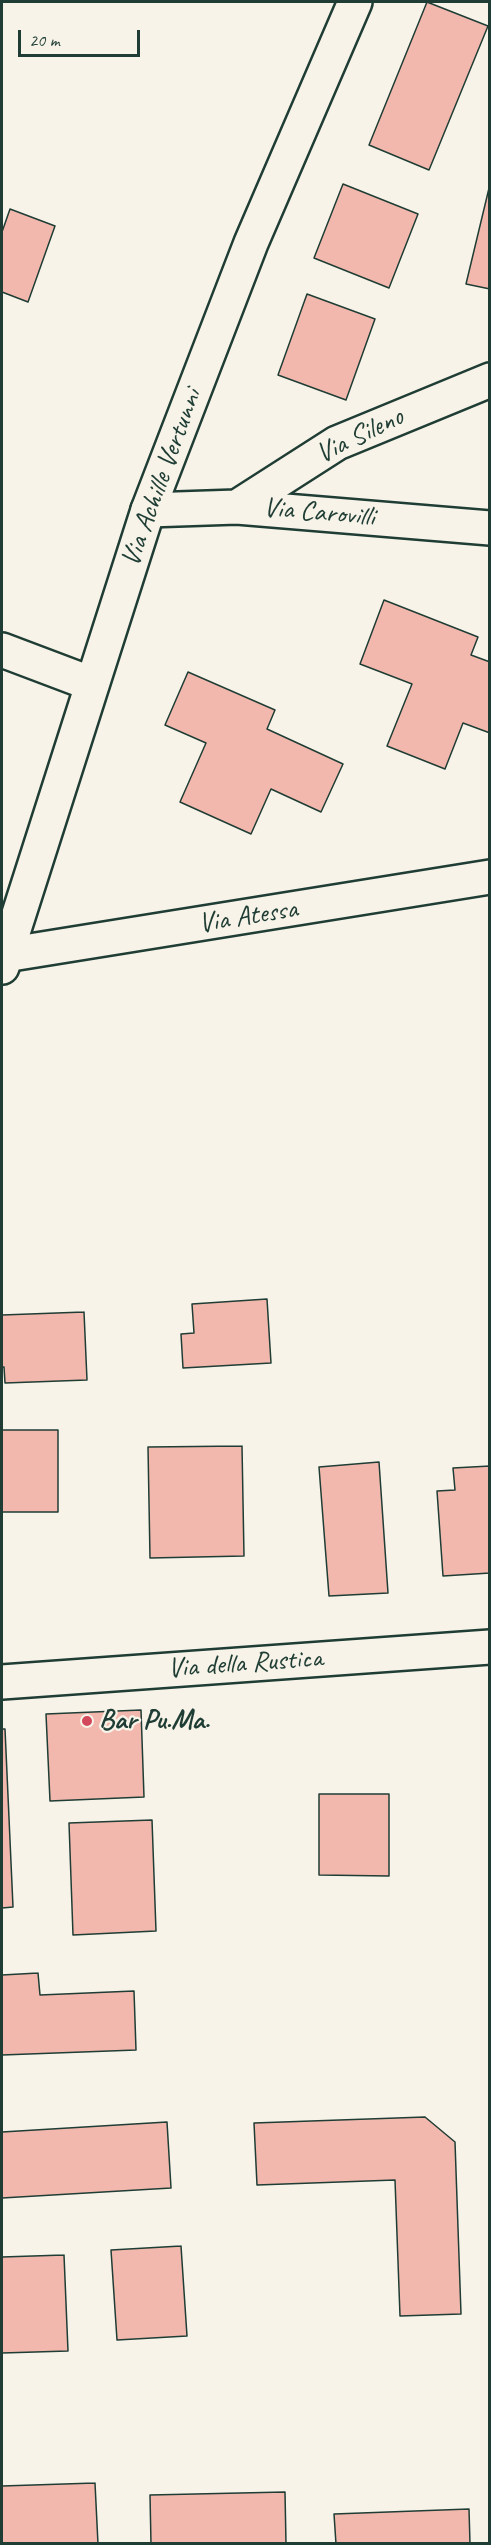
<!DOCTYPE html>
<html>
<head>
<meta charset="utf-8">
<style>
	body { margin:0 }
	#map { position:relative; width:491px; height:2545px; overflow:hidden; background:#f7f3e8; font-family:Caveat,sans-serif }
	canvas { display:block }
	.frame { position:absolute; inset:0; border:3px solid #1f3d34; pointer-events:none }
	.scale { position:absolute; left:18px; top:30px; width:122px; height:27px; box-sizing:border-box; border:3px solid #1f3d34; border-top:0; padding-left:8px; font-size:18px; line-height:21px; white-space:nowrap; color:#1f3d34; -webkit-text-stroke:4px #f7f3e8; paint-order:stroke }
</style>
</head>
<body>
<div id="map">
<canvas width="491" height="2545"></canvas>
<div class="frame"></div>
<div class="scale">20 m</div>
</div>
<script>
const ctx = document.querySelector('canvas').getContext('2d');
ctx.lineJoin = 'round';
function fillPath(path, color) { ctx.fillStyle = color; ctx.fill(path, 'evenodd'); }
const shape = rows => new Path2D(rows.map(r => 'M' + r).join(''));
function stroke(path, color, width, dash) { ctx.strokeStyle = color; ctx.lineWidth = width; ctx.lineCap = dash ? 'butt' : 'round'; ctx.setLineDash(dash || []); ctx.stroke(path); }
function label(font, color, halo, rows, align = 'center') {
  ctx.font = font + ' Caveat,sans-serif'; ctx.lineWidth = 4.5; ctx.setLineDash([]); ctx.textBaseline = 'middle'; ctx.strokeStyle = halo; ctx.fillStyle = color; for (const [text, x, y, turn = 0] of rows) {
    ctx.save(); ctx.translate(x, y); ctx.rotate((+turn || 0) * Math.PI / 180); ctx.textAlign = isNaN(turn) ? turn : align; if (halo) ctx.strokeText(text, 0, 0); ctx.fillText(text, 0, 0); ctx.restore();
  }
}
const building = shape([
	[427,2,488,26,429,170,369,145,427,2],
	[343,184,418,214,389,288,314,258,343,184],
	[490,184,490,289,466,284,490,184],
	[10,209,55,226,28,302,2,292,2,232,10,209],
	[307,294,375,319,346,400,278,375,307,294],
	[384,600,478,637,471,655,490,662,490,733,463,723,445,769,387,746,412,684,360,664,384,600],
	[188,672,275,710,267,729,343,764,321,812,271,789,251,834,180,802,206,743,165,725,188,672],
	[267,1299,271,1363,183,1368,181,1334,194,1333,192,1304,267,1299],
	[84,1312,87,1380,5,1383,4,1367,2,1367,2,1315,84,1312],
	[2,1430,58,1430,58,1512,2,1512,2,1430],
	[242,1446,244,1556,150,1558,148,1447,242,1446],
	[379,1462,388,1593,329,1596,319,1467,379,1462],
	[490,1466,490,1573,443,1576,437,1491,455,1490,453,1468,490,1466],
	[141,1710,144,1797,50,1801,46,1714,141,1710],
	[2,1729,5,1729,13,1907,2,1908,2,1729],
	[319,1794,389,1794,389,1876,319,1875,319,1794],
	[152,1820,156,1931,73,1935,69,1823,152,1820],
	[38,1973,40,1995,134,1991,136,2050,2,2055,2,1975,38,1973],
	[425,2117,455,2142,461,2314,400,2316,395,2180,257,2185,254,2123,425,2117],
	[167,2122,171,2188,2,2198,2,2132,167,2122],
	[181,2246,187,2336,117,2340,111,2250,181,2246],
	[64,2255,68,2351,2,2353,2,2257,64,2255],
	[95,2483,98,2544,2,2544,2,2486,95,2483],
	[285,2492,286,2544,151,2544,150,2495,285,2492],
	[469,2509,470,2544,336,2544,334,2514,469,2509]
]);
const minor = shape([
	[237,507,337,443,490,380],
	[148,510,237,507,490,528],
	[2,650,92,684],
	[5,955,490,877]
]);
const tertiary = shape([
	[2,967,148,510,251,243,355,2],
	[2,1682,490,1647]
]);
const markers = [
	[87,1721,6,"#d1495b"]
];
const streetNames = [
	["Via Sileno",360,436,-26],
	["Via Achille Vertunni",162,478,-70],
	["Via Carovilli",319,513,5],
	["Via Atessa",248,917,-9],
	["Via della Rustica",245,1664,-4]
];
const poiNames = [
	["Bar Pu.Ma.",99,1721]
];
fillPath(building, '#f2b8ae');
stroke(building, '#1f3d34', 1.5);
stroke(minor, '#1f3d34', 38);
stroke(tertiary, '#1f3d34', 38);
stroke(minor, '#f7f3e8', 33);
stroke(tertiary, '#f7f3e8', 33);
for (const [x, y, r, color] of markers) { const dot = new Path2D(); dot.arc(x, y, r, 0, 2 * Math.PI); ctx.fillStyle = color; ctx.fill(dot); stroke(dot, '#f7f3e8', 2); }
label('28px', '#1f3d34', '#f7f3e8', streetNames);
label('bold 28px', '#1f3d34', '#f7f3e8', poiNames, 'left');
</script>
</body>
</html>
